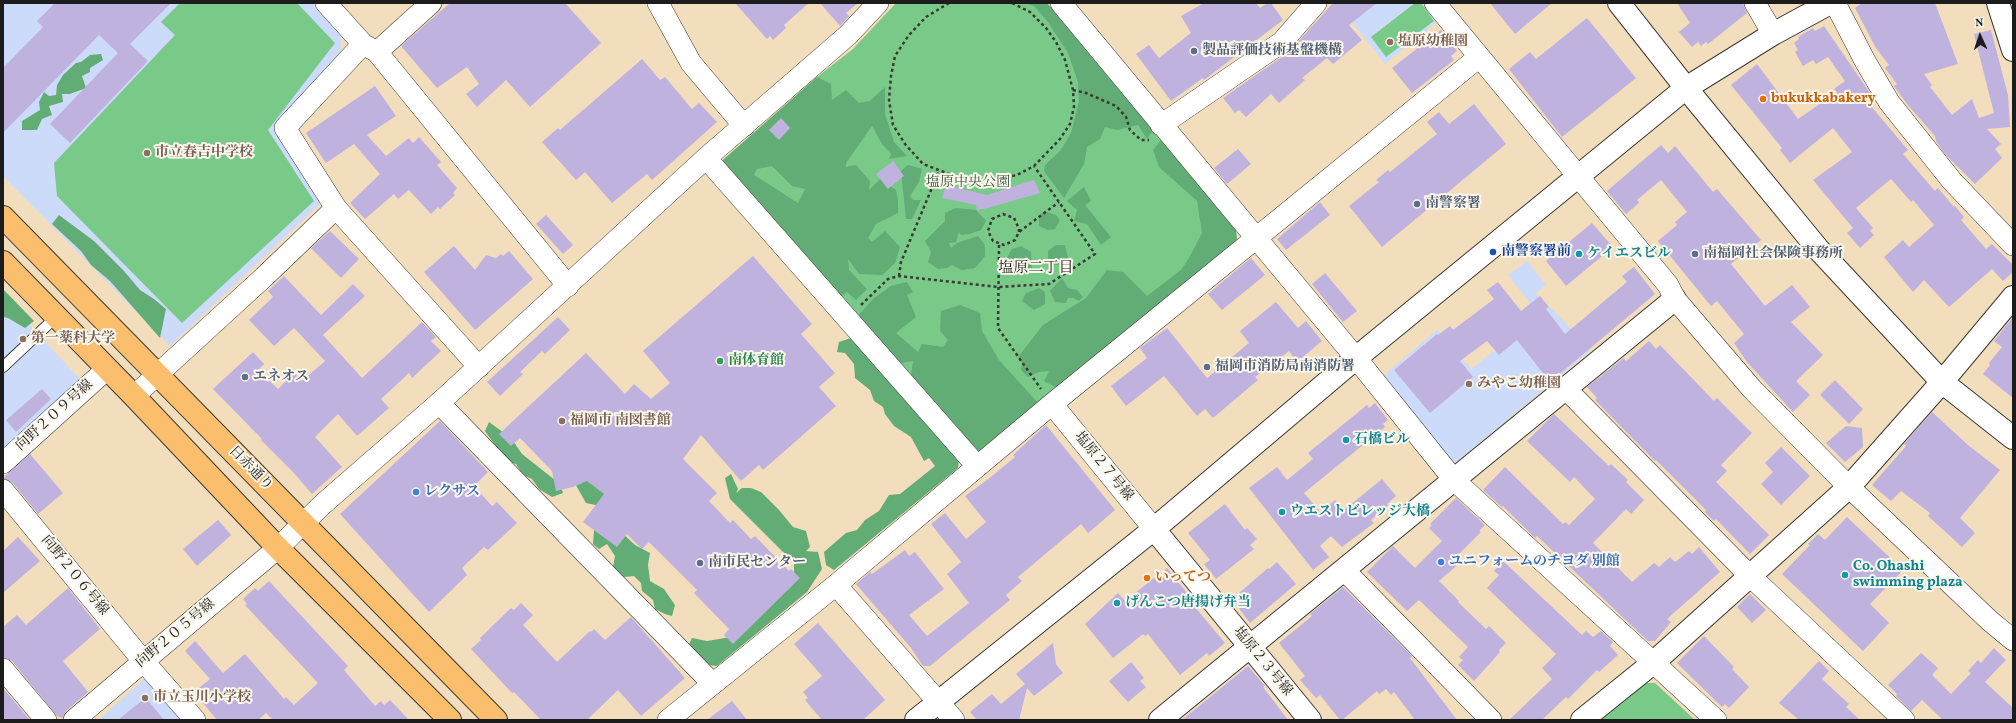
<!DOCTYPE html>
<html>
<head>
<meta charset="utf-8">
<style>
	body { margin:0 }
	#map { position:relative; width:2016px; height:723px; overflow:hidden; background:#f2ddbd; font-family:Vollkorn,serif }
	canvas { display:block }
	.frame { position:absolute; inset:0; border:4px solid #1c1c1c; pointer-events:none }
	.north { position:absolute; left:1960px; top:16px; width:40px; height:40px; -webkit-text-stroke:3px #fbf7ec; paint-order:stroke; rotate:357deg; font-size:11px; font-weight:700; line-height:16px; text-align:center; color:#1c1c1c }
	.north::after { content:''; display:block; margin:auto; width:14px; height:18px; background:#1c1c1c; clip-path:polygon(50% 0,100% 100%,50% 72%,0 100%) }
</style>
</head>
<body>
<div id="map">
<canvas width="2016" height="723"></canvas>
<div class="frame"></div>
<div class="north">N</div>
</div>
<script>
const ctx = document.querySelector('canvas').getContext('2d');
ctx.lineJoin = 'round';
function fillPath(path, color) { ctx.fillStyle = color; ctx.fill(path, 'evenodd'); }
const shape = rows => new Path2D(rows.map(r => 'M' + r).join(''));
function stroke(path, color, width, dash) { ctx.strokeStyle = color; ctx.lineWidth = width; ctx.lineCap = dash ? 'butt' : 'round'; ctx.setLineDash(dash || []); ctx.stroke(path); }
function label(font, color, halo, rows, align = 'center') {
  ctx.font = font + ' Vollkorn,"Noto Serif JP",serif'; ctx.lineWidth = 4; ctx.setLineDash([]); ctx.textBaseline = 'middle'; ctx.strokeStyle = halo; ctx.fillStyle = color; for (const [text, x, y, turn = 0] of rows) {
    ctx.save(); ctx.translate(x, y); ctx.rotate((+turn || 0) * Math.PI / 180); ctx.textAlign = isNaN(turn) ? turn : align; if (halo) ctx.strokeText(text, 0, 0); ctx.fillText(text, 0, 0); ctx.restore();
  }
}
const built = shape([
	[3,3,312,3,341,34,341,50,274,129,324,200,170,346,3,176],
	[1337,3,1424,3,1438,21,1385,64],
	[1527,261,1546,285,1536,293,1539,298,1531,304,1508,275],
	[3,297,82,381,3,452],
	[1550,307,1591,350,1457,462,1451,460,1382,377,1437,330,1471,369],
	[148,676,186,720,98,720]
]);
const green = shape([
	[180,3,297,3,335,43,268,130,314,201,182,323,57,196,54,163,175,35,161,22],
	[896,3,1047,3,1236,230,1237,241,980,451,971,451,723,160,817,77,853,49],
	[1415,3,1421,3,1434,21,1386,57,1371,37],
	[1646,683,1655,683,1695,720,1601,720]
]);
const forest = shape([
	[1025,3,1047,3,1153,130,1147,139,1138,125,1117,130,1105,127,1100,139,1087,147,1084,164,1064,198,1044,171,1045,165,1061,150,1071,133,1079,101,1078,82,1068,53,1048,22,1034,6],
	[101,54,103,60,90,68,90,72,82,76,86,88,70,94,62,94,63,102,49,106,52,115,42,119,37,130,22,130,22,121,40,110,39,102,44,92,49,96,56,95,57,85,63,75,76,63,81,62,90,55],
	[817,77,831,84,832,100,846,90,859,103,870,101,885,87,885,114,894,142,907,156,889,159,891,154,882,144,872,126,846,163,846,167,856,165,870,181,869,190,880,179,896,190,898,201,898,213,876,224,868,238,872,242,885,231,900,247,895,263,882,275,859,274,848,259,849,270,867,289,856,300,847,292,836,301,723,171,723,160],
	[772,166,792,186,805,189,798,203,754,175,757,169],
	[1161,140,1236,230,1237,241,1057,388,1044,381,1049,371,1039,372,1028,377,1021,370,1022,363,1018,357,1043,325,1086,298,1107,270,1123,272,1147,296,1181,270,1189,258,1202,233,1197,201,1159,167,1153,150],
	[908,165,922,169,919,182,910,196,913,200,921,200,912,219,906,219,901,171],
	[1084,187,1091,201,1085,205,1111,237,1101,245,1087,224,1074,221,1077,210,1067,201],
	[956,208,976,210,986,221,981,230,970,234,961,235,959,232,956,242,949,243,951,248,957,243,978,236,985,245,985,256,975,268,962,270,952,265,947,268,938,269,928,262,931,252,925,241,945,221,945,213],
	[1044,211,1056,215,1060,220,1055,229,1048,230,1039,226,1039,216],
	[59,215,94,241,124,271,140,290,154,299,166,309,160,338,110,281,91,265,81,251,52,224],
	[1056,245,1065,245,1068,257,1065,264,1054,265,1048,258,1048,251],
	[1021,246,1031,252,1032,267,1016,273,1007,269,1005,261,1012,249],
	[1062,278,1068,288,1077,290,1083,297,1079,301,1073,298,1068,298,1066,303,1055,302,1050,291],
	[907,282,913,292,907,295,916,317,896,333,918,352,922,344,943,347,948,340,940,331,941,311,960,305,980,313,982,331,999,360,1038,403,980,451,971,451,910,382,913,361,895,364,854,320,874,298,891,286],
	[1039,288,1045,292,1045,304,1034,310,1022,301,1026,293],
	[3,289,34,321,25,328,8,318,3,317],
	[851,338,959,460,958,468,834,570,826,565,824,552,846,533,857,530,865,520,879,511,889,495,900,494,935,466,929,458,924,461,911,437,894,426,885,414,883,407,874,401,870,390,855,378,854,364,845,353,837,352,839,342],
	[489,422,511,438,522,454,560,484,563,493,552,497,539,489,532,479,523,475,516,464,510,463,497,448,485,431],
	[583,471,619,489,600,506,586,503,573,480],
	[731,474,738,489,736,493,742,488,751,488,761,492,779,510,793,527,806,531,810,547,806,551,818,552,822,569,807,592,717,666,708,665,689,644,692,638,707,641,731,637,794,573,794,563,730,499,725,478],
	[594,530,605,536,622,533,635,545,650,553,648,565,650,581,664,589,675,605,672,616,665,614,655,609,653,600,642,591,641,583,634,576,624,577,613,567,615,556,607,544,599,549,593,544]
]);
const building = shape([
	[55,3,171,3,130,44,148,61,70,143,50,124,118,53,99,35,3,133,3,68,43,27,37,21],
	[450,3,565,3,601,43,530,107,506,80,477,107,466,94,479,84,467,67,437,88,401,46],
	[735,3,809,3,784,25,786,28,773,40,770,36,767,39],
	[820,3,858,3,846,13,849,16,840,26],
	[1204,3,1256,3,1260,8,1267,3,1271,3,1283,20,1204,80,1203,78,1171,101,1136,54,1149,45,1159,58,1191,33,1181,16],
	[1333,3,1377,3,1349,25,1362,40,1333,64,1327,58,1302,78,1305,80,1279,103,1271,94,1246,117,1239,110,1235,113,1223,98,1289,52],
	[1490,3,1552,3,1515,34],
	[1677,3,1743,3,1747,13,1708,44,1706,42,1701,46,1698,42,1692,47,1679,32,1690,23],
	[1862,3,1935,3,1958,64,1924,74,1932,85,1930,87,1952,115,1972,99,1979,118,1994,113,1974,34,1991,30,2008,95,2010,127,1987,129,2001,144,1995,149,2002,158,1975,184,1945,154,1936,141,1935,136,1907,104,1894,86,1897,84,1885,68,1889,65,1876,48,1855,8],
	[1587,18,1636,78,1562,137,1509,69,1530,52,1536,59],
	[1824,26,1870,93,1865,99,1908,150,1903,154,1935,191,1938,188,1954,207,1955,206,1964,217,1961,220,1986,249,1992,244,2013,265,2013,272,2003,281,1992,269,1949,307,1924,280,1913,292,1884,257,1903,240,1909,247,1934,225,1913,200,1911,202,1891,179,1856,208,1873,228,1870,231,1874,235,1860,248,1847,233,1853,228,1813,180,1852,152,1833,128,1790,163,1780,150,1782,148,1731,85,1757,64,1798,119,1837,92,1834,89,1845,81,1828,57,1816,64,1813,60,1803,66,1795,52,1798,50,1794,43,1799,39,1798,37,1813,28,1815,31],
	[1441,30,1457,51,1451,56,1454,60,1412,93,1392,68],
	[642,59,660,80,665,77,692,109,699,103,717,122,652,180,647,174,612,203,585,172,576,180,542,142,558,128,560,130],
	[375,86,396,116,367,135,386,156,409,138,413,143,419,137,441,162,437,165,457,188,453,193,455,195,440,209,438,207,431,214,409,190,398,199,394,194,365,219,350,203,380,174,354,144,326,163,306,133],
	[1474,104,1506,144,1382,247,1349,206,1379,182,1376,180,1388,170,1390,172,1437,134,1427,122,1439,112,1449,124],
	[781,118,790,128,779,140,769,130],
	[1661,145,1668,153,1675,146,1713,192,1717,189,1761,240,1731,264,1765,306,1792,285,1810,307,1791,322,1823,355,1796,381,1810,395,1793,412,1747,362,1734,343,1744,334,1717,301,1711,306,1658,241,1677,225,1675,222,1687,212,1661,180,1637,200,1639,203,1626,214,1607,191],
	[1238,149,1251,164,1227,184,1214,168],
	[893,161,904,176,888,189,876,174],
	[1034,180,1040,193,988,208,977,210,976,205,942,198,946,185,987,195],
	[1320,202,1330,215,1286,250,1277,239],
	[546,215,573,245,563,254,536,224],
	[1592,223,1613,247,1566,286,1546,261],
	[330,231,359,259,341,278,311,248],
	[454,246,475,270,486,255,496,258,501,254,503,256,509,251,533,279,475,330,424,272],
	[753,256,812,324,801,334,835,373,819,387,836,406,763,470,759,465,741,481,701,435,683,459,717,493,709,501,730,523,733,520,751,539,755,536,789,571,791,569,800,578,733,644,724,635,729,629,694,593,697,590,649,542,642,549,627,534,617,547,583,522,604,494,587,481,573,487,556,491,552,471,520,438,511,446,499,434,586,353,625,394,634,384,651,399,670,383,643,351],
	[1251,258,1265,275,1222,310,1208,294],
	[1634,267,1655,294,1550,382,1517,340,1499,355,1487,341,1460,361,1473,377,1430,413,1394,370,1437,334,1438,335,1450,326,1453,330,1494,299,1487,290,1498,282,1521,311,1540,296,1549,307,1546,309,1565,334,1627,282,1622,276],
	[1325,273,1357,311,1343,322,1312,284],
	[284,276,321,315,353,284,365,296,323,335,362,378,422,322,436,337,431,341,441,351,412,378,409,373,381,399,389,408,357,436,338,414,315,437,342,467,312,494,293,472,261,440,262,439,213,389,253,352,264,364,258,370,278,389,294,373,302,381,325,361,294,328,274,346,249,320,273,297,268,291],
	[1276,302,1298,328,1306,321,1322,341,1297,362,1289,351,1255,377,1258,380,1213,418,1205,409,1197,416,1164,376,1126,406,1111,386,1147,358,1140,348,1167,328,1207,378,1249,343,1240,331],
	[558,317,570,330,545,354,542,351,520,372,523,374,500,396,487,382],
	[2013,317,2013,398,1983,374,1990,365,1989,363,2002,347,1994,341],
	[1649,341,1656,349,1660,345,1714,401,1717,398,1752,433,1721,465,1727,471,1716,482,1769,535,1750,554,1716,519,1714,521,1705,512,1706,510,1656,460,1655,461,1595,400,1597,398,1587,387,1624,358,1626,361],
	[1835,380,1863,409,1849,424,1820,395],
	[42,389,51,399,16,432,6,420],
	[1375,403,1388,420,1383,424,1385,427,1304,493,1320,512,1335,500,1343,511,1382,479,1396,496,1387,504,1388,506,1371,520,1374,523,1342,547,1331,536,1320,546,1329,557,1313,570,1249,488,1277,467,1287,480,1313,459,1308,453,1367,405,1369,408],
	[1932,412,1968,445,2000,470,1960,518,1975,533,1962,547,1928,516,1930,513,1901,491,1891,501,1872,485,1906,446,1904,444],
	[1554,414,1609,466,1611,464,1628,480,1626,482,1644,500,1631,514,1626,509,1593,543,1632,582,1654,563,1659,567,1670,557,1675,562,1689,551,1692,554,1699,547,1720,572,1667,619,1671,622,1655,641,1648,641,1537,536,1535,538,1503,506,1502,507,1483,490,1505,467,1563,524,1565,522,1569,525,1595,499,1574,477,1570,482,1527,441],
	[440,421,488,472,474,486,492,506,497,502,517,523,488,550,484,547,462,568,467,575,429,612,340,514],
	[1046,425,1115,510,1088,533,1081,524,1018,577,1022,581,1006,595,1010,600,930,666,923,666,911,648,856,584,870,572,872,574,905,550,909,556,915,552,944,589,909,615,927,636,969,603,947,574,961,562,931,524,945,513,966,539,986,522,965,496,991,477,1015,457,1013,455],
	[1846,426,1862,428,1863,447,1845,462,1826,443],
	[1781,447,1810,476,1781,505,1761,484,1773,472,1765,463],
	[30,454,63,493,38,514,12,482,3,478],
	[1456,498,1485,525,1479,531,1481,532,1457,556,1462,561,1439,581,1459,601,1458,602,1486,629,1489,626,1506,643,1499,650,1500,652,1474,681,1458,665,1463,660,1459,657,1468,647,1419,600,1407,611,1367,572,1393,546,1415,568,1442,541,1429,528,1432,525,1430,524],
	[1225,504,1245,530,1247,528,1257,539,1250,545,1254,549,1216,579,1204,564,1210,560,1188,533],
	[1847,517,1903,570,1870,604,1889,623,1863,651,1782,574,1810,545,1808,544,1818,534,1825,540],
	[218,520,231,535,197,566,183,549],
	[18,537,40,561,3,593,3,551],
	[1503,561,1582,635,1586,631,1593,637,1601,631,1613,642,1610,646,1618,655,1599,672,1597,670,1568,699,1566,697,1542,720,1509,720,1552,679,1542,668,1556,654,1487,588,1499,575,1494,571],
	[1277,562,1296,584,1250,623,1232,599,1268,568,1269,569],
	[1167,568,1191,598,1189,600,1225,643,1209,656,1207,653,1180,675,1148,634,1145,636,1143,634,1113,658,1085,624,1118,593,1125,601],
	[269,581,348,666,344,670,375,706,381,701,384,705,390,700,409,720,273,720,266,713,258,720,217,720,194,692,210,679,185,651,195,641,223,673,245,654,284,699,286,697,294,705,318,683,245,605,247,604,243,599,255,588,258,591],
	[1343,587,1412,656,1410,658,1457,720,1415,720,1394,692,1391,695,1386,689,1379,694,1377,691,1342,720,1340,720,1320,695,1316,698,1300,680,1305,676,1279,643,1312,616,1310,614],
	[68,588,100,629,63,661,88,692,66,711,62,718,57,716,12,661,3,657,3,627,17,615,26,625],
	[1750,594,1766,610,1752,623,1737,607],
	[521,603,533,615,523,625,557,662,590,631,591,632,594,629,605,640,631,617,685,678,641,716,618,690,587,720,541,720,514,692,512,693,471,649,481,640,480,638,511,608,514,610],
	[818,623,885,700,863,720,822,720,805,700,808,698,803,692,822,676,794,644],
	[1704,636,1734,667,1732,669,1749,687,1729,708,1725,704,1722,707,1677,663],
	[1053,643,1056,664,1063,673,1034,696,1027,688,1019,720,977,720,970,712,992,694,1001,704,1025,684,1016,674],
	[1994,648,2006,660,1985,682,2013,708,2013,720,1943,720,1922,700,1911,711,1896,696,1897,694,1888,685,1921,653,1938,668,1932,675,1951,694,1971,673,1968,671,1978,660,1981,663],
	[1819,661,1829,671,1822,679,1849,704,1846,707,1860,720,1799,720,1779,703],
	[1131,662,1144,678,1140,681,1146,687,1128,702,1109,681],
	[1248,666,1265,686,1263,687,1288,720,1182,720],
	[3,688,30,720,3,720],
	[146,698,164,720,118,720,135,706],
	[732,701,747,720,707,720]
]);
const path = shape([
	[949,3,926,17,909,35,895,56,891,76,889,100,893,125,905,144,923,164,954,176,974,179,996,179,1017,175,1034,166,1060,139,1070,124,1074,107,1073,90,1065,60,1056,42,1046,28,1030,12,1012,3],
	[1073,90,1086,93,1116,106,1126,117,1130,130,1141,140,1149,140],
	[1019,232,1019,229,1014,218,1003,214,992,219,988,231,993,241,1004,245,1015,240,1019,232,1059,202],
	[999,245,998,328,1041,389],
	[899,276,901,262,939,171],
	[861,305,888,279,899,276,998,287,1049,284,1095,254,1034,166]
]);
const service = shape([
	[3,367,56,317]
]);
const minor = shape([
	[326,3,363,44,377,52,568,286],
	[658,3,691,63,744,126],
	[1061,3,1356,358,1454,480,1716,720],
	[1435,3,1668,285,1675,299,1752,389,1849,487,1990,621,2013,640],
	[1755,3,1773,34],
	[1835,3,1865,61,1889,102,1952,181,2013,245],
	[377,52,431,3],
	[1161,125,1282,42,1316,3],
	[706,158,977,466],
	[336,208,479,367],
	[1565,388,1749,575,1904,720],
	[134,396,264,277,336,208,285,128,363,44],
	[439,403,712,683],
	[1052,404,1154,529],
	[3,463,107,369],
	[3,490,144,662,195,720],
	[1344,570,1491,720],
	[836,585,954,720],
	[3,669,46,720],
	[74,720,278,548,323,504,439,403,706,158,848,35,878,3],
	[668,720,836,585,1052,404,1479,57]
]);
const tertiary = shape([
	[1619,3,1686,88,1819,250,1942,382,2013,438],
	[1998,3,2013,50],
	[1154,529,1310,720],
	[916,720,1154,529,1356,358,1686,88,1773,34,1830,3],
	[1160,720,1675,299],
	[1582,720,1653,663,1849,487,1942,382,2013,297]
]);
const trunk = shape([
	[3,217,496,720],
	[3,262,134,396,278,548,450,720]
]);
const markers = [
	[1390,42,4,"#8d6e63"],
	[1194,51,4,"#5c6f8a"],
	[1763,99,4,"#e8710a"],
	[147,153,4,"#8d6e63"],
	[1417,204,4,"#5c6f8a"],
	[1493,252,4,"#1a4fb4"],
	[1579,254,4,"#0f9aa8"],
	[1695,254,4,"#5c6f8a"],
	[23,339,4,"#8d6e63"],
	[720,361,4,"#2e9e5b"],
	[1207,367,4,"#5c6f8a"],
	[245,377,4,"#5c6f8a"],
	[1469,384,4,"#8d6e63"],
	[562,421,4,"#8d6e63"],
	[1346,440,4,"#0f9aa8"],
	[416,492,4,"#3f7fe0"],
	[1282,512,4,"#0f9aa8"],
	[1441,562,4,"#3f7fe0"],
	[700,563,4,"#5c6f8a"],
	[1845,575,4,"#0f9aa8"],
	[1147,578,4,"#e8710a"],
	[1117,603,4,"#0f9aa8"],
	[145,698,4,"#8d6e63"]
];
const educationNames = [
	["塩原幼稚園",1398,42],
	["市立春吉中学校",155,153],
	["第一薬科大学",31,339],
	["みやこ幼稚園",1477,384],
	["福岡市 南図書館",570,421],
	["市立玉川小学校",153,698]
];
const serviceNames = [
	["製品評価技術基盤機構",1202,51],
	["南警察署",1425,204],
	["南福岡社会保険事務所",1703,254],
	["福岡市消防局南消防署",1215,367],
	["エネオス",253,377],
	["南市民センター",708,563]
];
const foodNames = [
	["bukukkabakery",1771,99],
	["いってつ",1155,578]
];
const parkNames = [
	["塩原中央公園",968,183]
];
const transitNames = [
	["南警察署前",1501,252]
];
const cultureNames = [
	["ケイエスビル",1587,254],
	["石橋ビル",1354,440],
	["ウエストビレッジ大橋",1290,512],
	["Co. Ohashi",1853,567],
	["swimming plaza",1853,583],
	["げんこつ唐揚げ弁当",1125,603]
];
const leisureNames = [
	["南体育館",728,361]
];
const streetNames = [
	["向野２０９号線",55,416,-42],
	["塩原２７号線",1103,467,51],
	["日赤通り",250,469,46],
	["向野２０６号線",74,576,51],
	["向野２０５号線",176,634,-40],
	["塩原２３号線",1262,662,51]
];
const shopNames = [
	["レクサス",424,492],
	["ユニフォームのチヨダ 別館",1449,562]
];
const neighbourhoodNames = [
	["塩原二丁目",1036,269]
];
fillPath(built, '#cddbfa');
fillPath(green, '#79c989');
fillPath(forest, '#62ad75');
fillPath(building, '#c0b2df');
stroke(service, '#3c3934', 12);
stroke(minor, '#3c3934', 22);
stroke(tertiary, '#3c3934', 24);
stroke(trunk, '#3c3934', 24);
stroke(path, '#3c3934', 2.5, [3, 3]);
stroke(service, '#fff', 10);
stroke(minor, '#fff', 21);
stroke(tertiary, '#fff', 22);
stroke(trunk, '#fabe6d', 22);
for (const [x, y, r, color] of markers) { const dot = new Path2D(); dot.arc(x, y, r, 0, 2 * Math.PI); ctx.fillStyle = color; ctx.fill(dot); stroke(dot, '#fbf7ec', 1.5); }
label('bold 14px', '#785e54', '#fbf7ec', educationNames, 'left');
label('bold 14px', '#4e5e75', '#fbf7ec', serviceNames, 'left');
label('bold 14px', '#c56008', '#fbf7ec', foodNames, 'left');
label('14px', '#3d5942', '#fbf7ec', parkNames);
label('bold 14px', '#164399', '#fbf7ec', transitNames, 'left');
label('bold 14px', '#0d838f', '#fbf7ec', cultureNames, 'left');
label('bold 14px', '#27864d', '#fbf7ec', leisureNames, 'left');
label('14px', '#1c1c1c', '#fbf7ec', streetNames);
label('bold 14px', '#366cbe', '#fbf7ec', shopNames, 'left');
label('15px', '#1c1c1c', '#fbf7ec', neighbourhoodNames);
</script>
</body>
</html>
